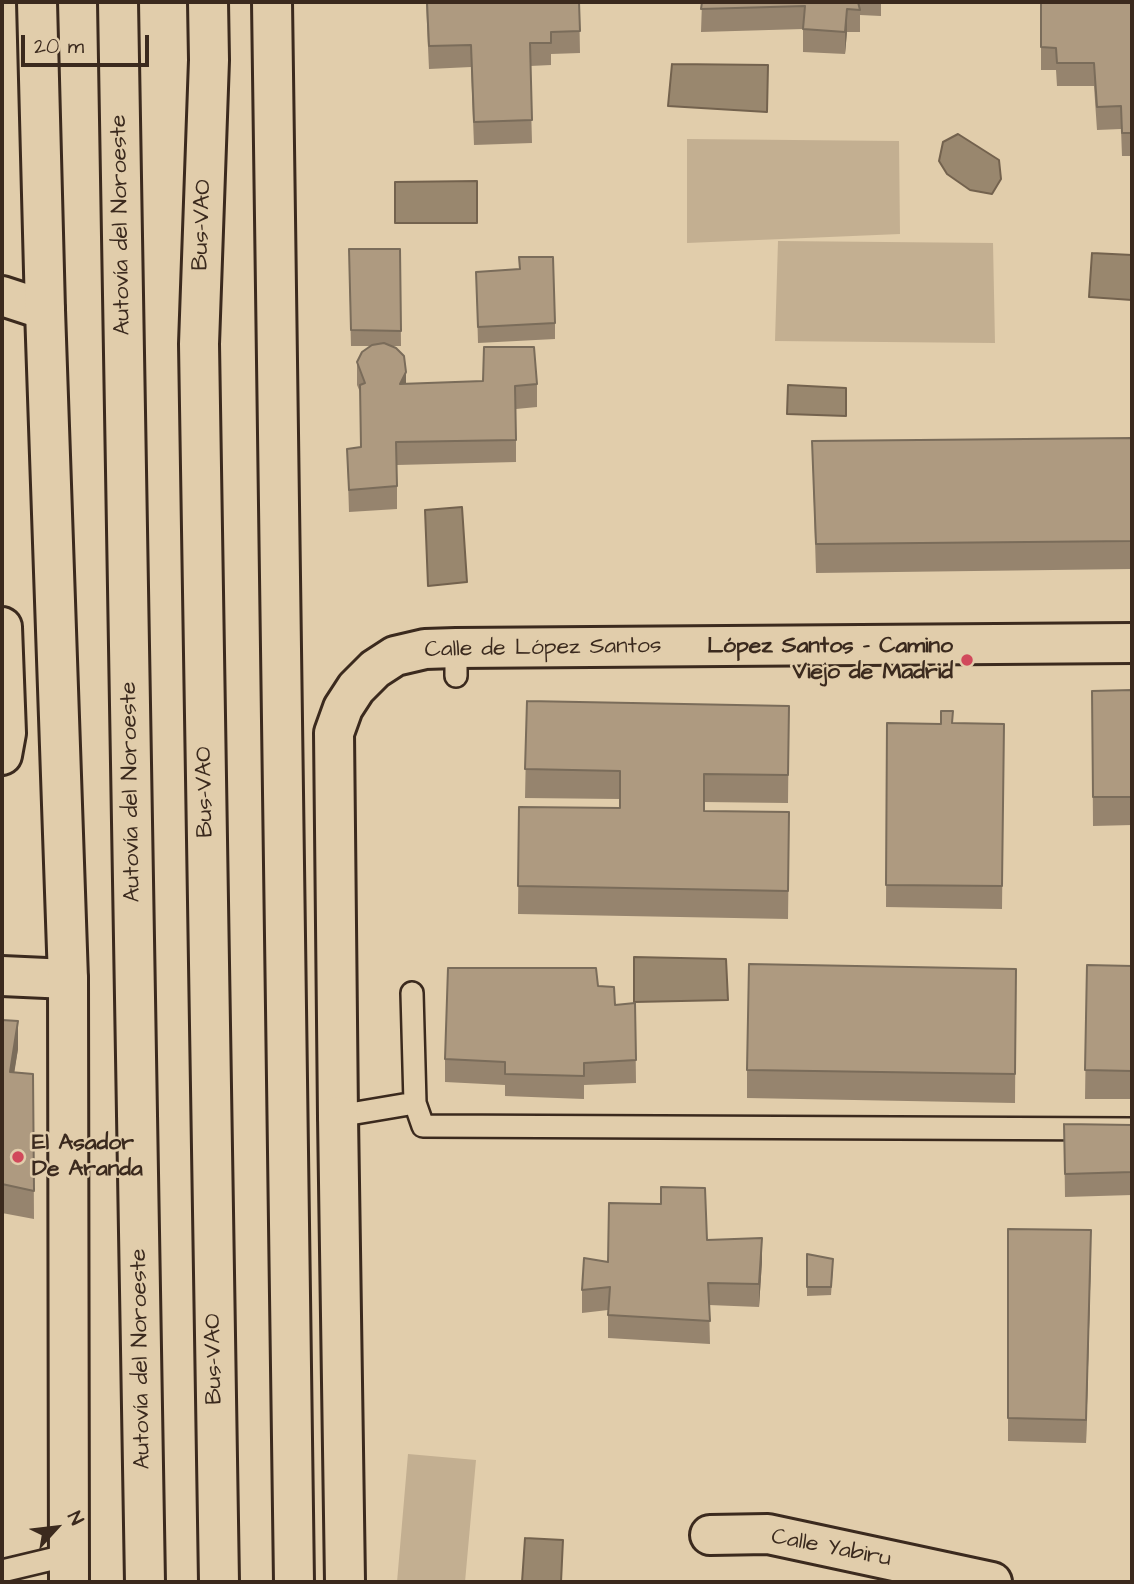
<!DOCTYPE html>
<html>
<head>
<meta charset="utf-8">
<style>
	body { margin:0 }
	#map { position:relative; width:1134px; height:1584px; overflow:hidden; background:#e1cdab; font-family:"Architects Daughter",sans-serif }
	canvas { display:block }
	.frame { position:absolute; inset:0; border:4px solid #3b2a1e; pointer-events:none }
	.north { position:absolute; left:21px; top:1493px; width:70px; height:70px; -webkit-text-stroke:5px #e1cdab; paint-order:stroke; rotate:63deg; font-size:19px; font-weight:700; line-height:28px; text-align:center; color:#3b2a1e }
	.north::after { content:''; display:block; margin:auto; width:24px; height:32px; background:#3b2a1e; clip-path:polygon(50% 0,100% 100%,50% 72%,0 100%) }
	.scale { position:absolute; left:21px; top:35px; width:128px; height:32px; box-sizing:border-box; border:4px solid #3b2a1e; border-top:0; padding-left:9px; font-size:21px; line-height:24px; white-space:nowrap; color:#3b2a1e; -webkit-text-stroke:5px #e1cdab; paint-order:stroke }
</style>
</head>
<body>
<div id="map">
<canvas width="1134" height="1584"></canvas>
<div class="frame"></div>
<div class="north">N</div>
<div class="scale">20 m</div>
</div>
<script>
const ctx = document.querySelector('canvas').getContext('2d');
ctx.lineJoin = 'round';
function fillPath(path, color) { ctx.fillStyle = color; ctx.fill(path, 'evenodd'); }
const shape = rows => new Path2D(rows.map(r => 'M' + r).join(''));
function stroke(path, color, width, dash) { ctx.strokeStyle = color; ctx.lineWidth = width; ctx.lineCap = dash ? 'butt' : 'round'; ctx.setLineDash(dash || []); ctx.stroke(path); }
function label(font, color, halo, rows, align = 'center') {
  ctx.font = font + ' "Architects Daughter",sans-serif'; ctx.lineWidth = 5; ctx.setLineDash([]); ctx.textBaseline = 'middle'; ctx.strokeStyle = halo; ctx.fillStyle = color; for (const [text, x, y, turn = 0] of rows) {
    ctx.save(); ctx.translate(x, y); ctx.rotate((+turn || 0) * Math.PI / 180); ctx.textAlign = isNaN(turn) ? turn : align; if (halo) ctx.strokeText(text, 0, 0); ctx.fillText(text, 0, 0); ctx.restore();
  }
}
const green = shape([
	[687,139,899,141,900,234,687,243],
	[778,241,993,243,995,343,775,341],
	[408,1454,476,1460,465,1582,397,1582]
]);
const water = shape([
	[672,64,768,65,767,112,668,106,672,64],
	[958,134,999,160,1001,179,992,194,970,190,947,174,939,161,943,142,958,134],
	[477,181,477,223,395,223,395,182,477,181],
	[1092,253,1132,255,1132,300,1089,297,1092,253],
	[788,385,846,388,846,416,787,414,788,385],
	[462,507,467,582,428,586,425,510,462,507],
	[634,957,726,959,728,1000,634,1002,634,957],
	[525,1538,563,1540,561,1582,522,1582,525,1538]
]);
const service = shape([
	[456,676,456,648],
	[415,1103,423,1126,1132,1129],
	[338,1116,415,1103,412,993],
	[2,1571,69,1555]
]);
const minor = shape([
	[2,296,45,310],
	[2,627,6,733,2,755],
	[2,976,68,979],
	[338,1116,334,733,343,708,356,688,375,669,395,656,425,649,456,648,1132,643],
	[710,1535,768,1534,992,1582]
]);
const motorway = shape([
	[37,2,45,310,68,979,69,1582],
	[118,2,145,1582],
	[208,2,209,60,199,344,219,1582],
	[272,2,294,1582],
	[338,1116,345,1582]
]);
const wall = shape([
	[426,2,579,2,580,53,551,54,551,65,530,66,532,143,474,145,471,67,429,69],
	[702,2,881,2,881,16,860,15,860,32,847,32,845,54,803,52,803,29,701,32],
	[1041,2,1132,2,1132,156,1122,156,1121,129,1097,130,1094,86,1057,86,1056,70,1041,70],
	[400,249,401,346,392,346,406,384,537,384,537,407,516,409,516,462,397,465,397,509,349,512,347,449,361,447,360,392,357,385,357,362,370,346,351,346,349,265],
	[476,272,555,323,555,339,478,343],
	[1132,438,1132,569,816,573,812,441],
	[1132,690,1132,825,1093,826,1092,691],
	[527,701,789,706,788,803,704,802,704,811,789,840,788,919,518,914,519,807,620,808,620,799,525,798],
	[887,723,1004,724,1002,909,886,907],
	[1087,965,1132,966,1132,1099,1085,1099],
	[1016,969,1015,1103,747,1098,747,1070],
	[598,986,615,1005,635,1003,636,1083,584,1085,584,1099,505,1096,505,1085,445,1082,445,1059],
	[2,1020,18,1049,14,1072,33,1074,34,1219,2,1213],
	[1064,1124,1132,1125,1132,1195,1065,1197],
	[1008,1229,1091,1253,1086,1443,1008,1441],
	[707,1240,762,1261,759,1307,709,1305,710,1344,608,1338,608,1310,582,1313,582,1290,608,1262],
	[807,1254,833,1267,831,1295,807,1296]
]);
const shadedWall = shape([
	[847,9,847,32,845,54,845,32],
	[406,372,406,395,400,384],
	[18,1021,18,1049,10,1100,10,1072],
	[1091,1230,1091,1253,1086,1443,1086,1420],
	[762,1238,762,1261,759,1307,759,1284]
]);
const building = shape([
	[427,2,579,2,580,31,551,32,551,43,530,43,532,120,474,122,471,45,429,46,427,2],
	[702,2,858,2,860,10,847,9,845,32,803,29,805,6,701,9,702,2],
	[1041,2,1132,2,1132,133,1122,133,1121,106,1097,107,1094,63,1057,63,1056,48,1041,47,1041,2],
	[349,249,400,249,401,331,351,330,349,249],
	[519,257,553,257,555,323,478,327,476,272,520,269,519,257],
	[384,343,396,348,404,356,406,372,400,384,483,381,484,347,534,347,537,384,515,386,516,440,396,442,397,486,349,490,347,449,361,447,360,385,365,383,357,362,362,352,372,345,384,343],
	[1132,438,1132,541,816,544,812,441,1132,438],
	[1132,690,1132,797,1093,797,1092,691,1132,690],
	[527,701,789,706,788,775,704,774,704,811,789,812,788,891,518,886,519,807,620,808,620,771,525,769,527,701],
	[941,711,953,711,952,723,1004,724,1002,886,886,885,887,723,941,724,941,711],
	[749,964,1016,969,1015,1074,747,1070,749,964],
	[1087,965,1132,966,1132,1071,1085,1070,1087,965],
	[448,968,596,968,598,986,614,987,615,1005,635,1003,636,1060,584,1063,584,1076,505,1074,505,1062,445,1059,448,968],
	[2,1020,18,1021,10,1072,33,1074,34,1191,2,1184,2,1020],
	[1064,1124,1132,1125,1132,1172,1065,1174,1064,1124],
	[661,1187,705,1188,707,1240,762,1238,759,1284,708,1283,710,1321,608,1315,610,1287,582,1290,584,1258,608,1262,609,1203,661,1204,661,1187],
	[1008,1229,1091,1230,1086,1420,1008,1418,1008,1229],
	[807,1254,833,1259,831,1287,807,1287,807,1254]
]);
const markers = [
	[967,660,7,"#d1495b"],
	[18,1157,7,"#d1495b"]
];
const streetNames = [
	["Autovía del Noroeste",122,225,-91],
	["Bus-VAO",203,225,-88],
	["Calle de López Santos",543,649,-1],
	["Autovía del Noroeste",132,792,-91],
	["Bus-VAO",206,792,-91],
	["Autovía del Noroeste",142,1359,-91],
	["Bus-VAO",215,1359,-91],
	["Calle Yabiru",831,1549,11]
];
const poiNames = [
	["López Santos - Camino",953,647],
	["Viejo de Madrid",953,673],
	["El Asador",32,1144,"left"],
	["De Aranda",32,1170,"left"]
];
fillPath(green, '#c3af91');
fillPath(water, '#99876e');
stroke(water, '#73624e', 2);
stroke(service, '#3b2a1e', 26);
stroke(minor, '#3b2a1e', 44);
stroke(motorway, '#3b2a1e', 44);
stroke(service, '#e1cdab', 21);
stroke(minor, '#e1cdab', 38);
stroke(motorway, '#e1cdab', 38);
fillPath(wall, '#96846e');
fillPath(shadedWall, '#7a6c5a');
fillPath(building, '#ae9a80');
stroke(building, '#7a6c5a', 2);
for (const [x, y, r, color] of markers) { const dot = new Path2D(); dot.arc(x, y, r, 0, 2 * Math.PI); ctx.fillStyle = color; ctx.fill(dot); stroke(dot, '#e1cdab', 2.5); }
label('23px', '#3b2a1e', '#e1cdab', streetNames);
label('bold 23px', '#3b2a1e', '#e1cdab', poiNames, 'right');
</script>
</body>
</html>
